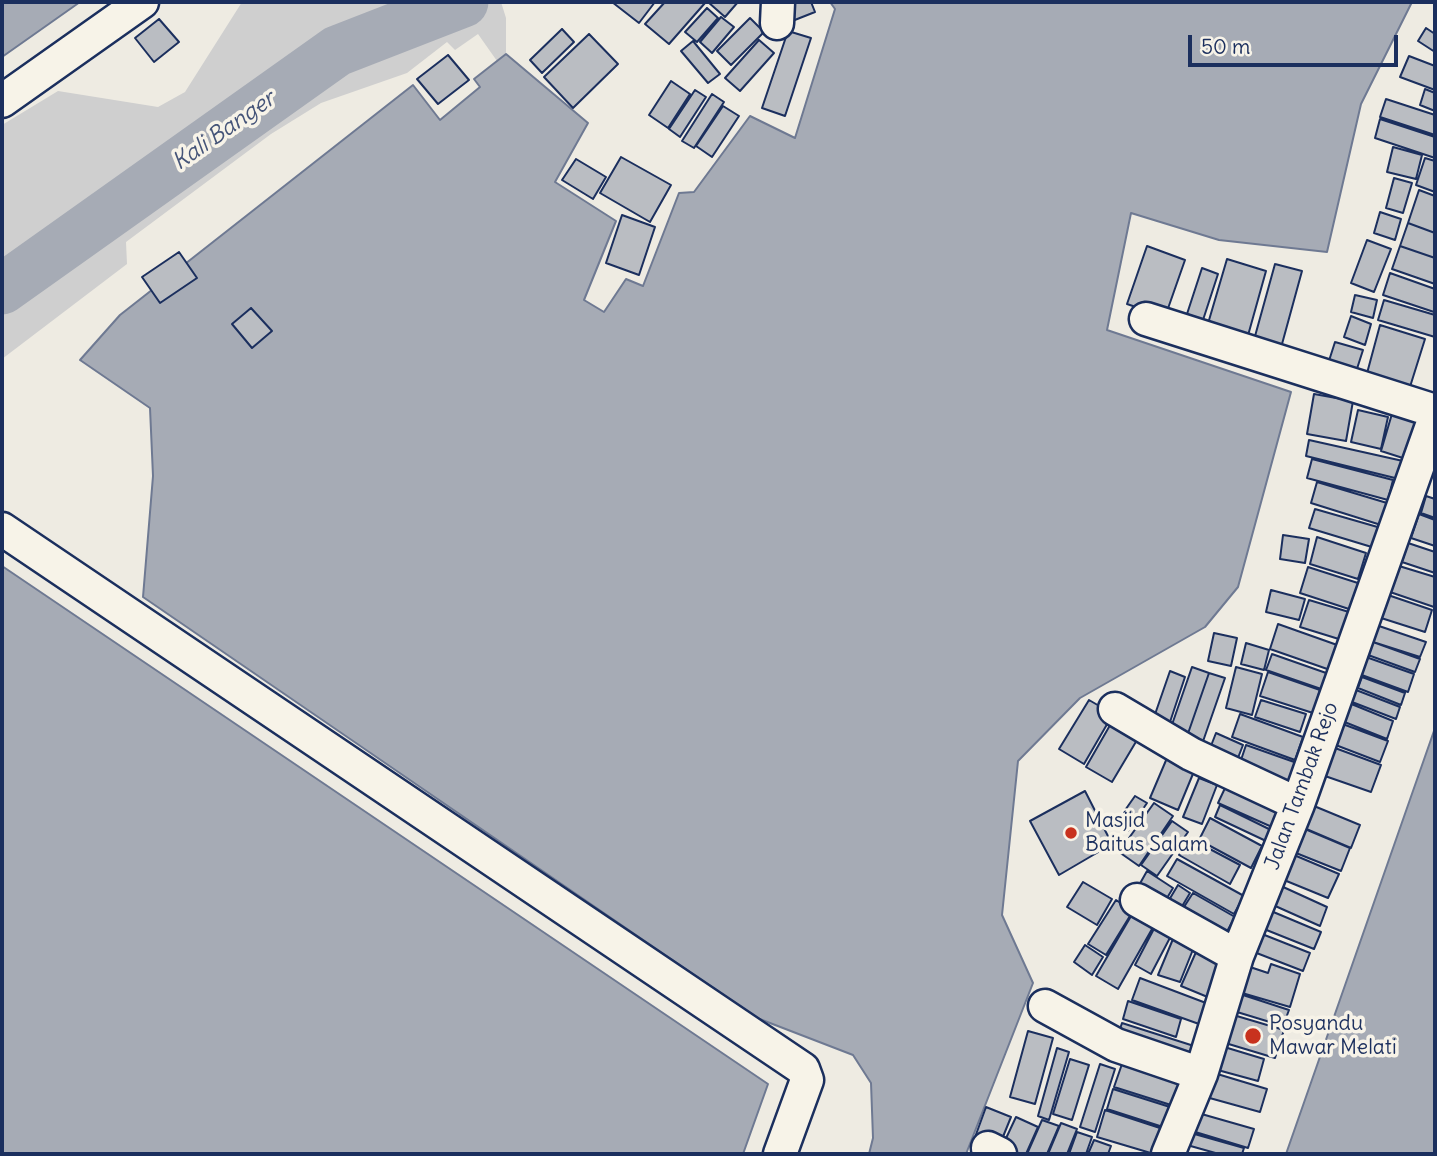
<!DOCTYPE html>
<html>
<head>
<meta charset="utf-8">
<style>
	body { margin:0 }
	#map { position:relative; width:1437px; height:1156px; overflow:hidden; background:#eeebe2; font-family:Delius,sans-serif }
	canvas { display:block }
	.frame { position:absolute; inset:0; border:4px solid #1b2f5e; pointer-events:none }
	.scale { position:absolute; left:1188px; top:35px; width:210px; height:32px; box-sizing:border-box; border:4px solid #1b2f5e; border-top:0; padding-left:9px; font-size:21px; line-height:24px; white-space:nowrap; color:#1b2f5e; -webkit-text-stroke:5px #f7f3e8; paint-order:stroke }
</style>
</head>
<body>
<div id="map">
<canvas width="1437" height="1156"></canvas>
<div class="frame"></div>
<div class="scale">50 m</div>
</div>
<script>
const ctx = document.querySelector('canvas').getContext('2d');
ctx.lineJoin = 'round';
function fillPath(path, color) { ctx.fillStyle = color; ctx.fill(path, 'evenodd'); }
const shape = rows => new Path2D(rows.map(r => 'M' + r).join(''));
function stroke(path, color, width, dash) { ctx.strokeStyle = color; ctx.lineWidth = width; ctx.lineCap = dash ? 'butt' : 'round'; ctx.setLineDash(dash || []); ctx.stroke(path); }
function label(font, color, halo, rows, align = 'center') {
  ctx.font = font + ' Delius,sans-serif'; ctx.lineWidth = 7; ctx.setLineDash([]); ctx.textBaseline = 'middle'; ctx.strokeStyle = halo; ctx.fillStyle = color; for (const [text, x, y, turn = 0] of rows) {
    ctx.save(); ctx.translate(x, y); ctx.rotate((+turn || 0) * Math.PI / 180); ctx.textAlign = isNaN(turn) ? turn : align; if (halo) ctx.strokeText(text, 0, 0); ctx.fillText(text, 0, 0); ctx.restore();
  }
}
const green = shape([
	[242,2,501,2,506,18,506,54,497,61,478,34,455,50,447,42,407,73,321,103,271,134,126,242,127,264,2,359,2,125,58,91,158,107,185,92]
]);
const water = shape([
	[2,2,80,2,2,57,2,2],
	[830,2,1412,2,1361,104,1327,252,1219,240,1131,213,1107,330,1291,392,1238,587,1205,627,1080,698,1018,761,1002,915,1033,983,966,1154,869,1154,873,1138,871,1083,853,1055,757,1018,143,597,153,476,150,408,80,360,120,315,413,85,440,120,480,87,474,79,506,54,588,123,555,182,616,221,584,300,604,312,626,279,643,286,679,193,694,192,750,116,795,138,835,9,830,2],
	[2,566,768,1084,743,1154,2,1154,2,566],
	[1435,728,1435,1154,1286,1154,1435,728]
]);
const river = shape([
	[2,289,337,51,463,2]
]);
const building = shape([
	[612,2,655,2,639,23,612,2],
	[665,2,705,3,669,44,645,24,665,2],
	[708,2,738,2,725,17,708,2],
	[789,2,811,2,815,12,777,27,789,2],
	[707,8,718,18,697,42,685,32,707,8],
	[721,17,734,27,712,53,700,42,721,17],
	[750,18,764,32,731,65,717,51,750,18],
	[159,19,179,42,154,62,135,38,159,19],
	[1426,28,1435,34,1435,52,1418,41,1426,28],
	[562,29,574,42,542,73,530,60,562,29],
	[788,31,811,38,785,116,762,108,788,31],
	[589,34,618,64,573,108,544,77,589,34],
	[759,40,774,53,740,91,725,78,759,40],
	[693,41,720,74,708,83,681,51,693,41],
	[448,55,469,80,438,104,417,79,448,55],
	[1409,56,1435,66,1435,90,1400,77,1409,56],
	[671,81,690,94,668,128,649,115,671,81],
	[1425,89,1435,93,1435,111,1420,105,1425,89],
	[695,90,706,97,680,137,669,129,695,90],
	[712,94,724,102,694,148,682,141,712,94],
	[1386,99,1435,115,1435,135,1380,117,1386,99],
	[723,106,739,116,712,157,696,146,723,106],
	[1380,119,1435,137,1435,158,1375,138,1380,119],
	[1393,147,1422,155,1416,179,1387,172,1393,147],
	[621,157,671,185,650,222,600,193,621,157],
	[1425,158,1435,161,1435,192,1416,185,1425,158],
	[576,159,606,177,593,199,562,180,576,159],
	[1394,178,1412,183,1403,213,1386,208,1394,178],
	[1419,190,1435,196,1435,233,1408,223,1419,190],
	[1380,212,1401,219,1395,240,1374,233,1380,212],
	[622,215,655,227,639,275,606,263,622,215],
	[1408,223,1435,233,1435,258,1400,246,1408,223],
	[1367,240,1391,249,1374,292,1351,283,1367,240],
	[1147,246,1185,260,1165,317,1127,304,1147,246],
	[1400,246,1435,258,1435,284,1392,269,1400,246],
	[179,252,197,278,160,303,142,277,179,252],
	[1227,259,1266,271,1247,339,1207,327,1227,259],
	[1275,264,1302,271,1279,355,1252,347,1275,264],
	[1202,268,1218,274,1203,320,1187,314,1202,268],
	[1390,273,1435,289,1434,312,1383,295,1390,273],
	[1355,295,1377,300,1373,318,1351,312,1355,295],
	[1384,300,1435,315,1435,337,1378,320,1384,300],
	[251,308,272,331,252,348,232,324,251,308],
	[1351,316,1371,324,1365,345,1344,337,1351,316],
	[1380,325,1425,339,1409,390,1366,377,1380,325],
	[1335,342,1363,350,1355,375,1327,367,1335,342],
	[1314,394,1353,401,1346,441,1307,434,1314,394],
	[1394,407,1419,414,1406,459,1381,451,1394,407],
	[1358,410,1388,417,1381,449,1351,442,1358,410],
	[1309,440,1403,461,1399,479,1306,456,1309,440],
	[1312,459,1393,480,1388,500,1307,478,1312,459],
	[1317,482,1387,503,1381,525,1311,503,1317,482],
	[1426,496,1435,499,1435,518,1421,513,1426,496],
	[1315,509,1381,528,1375,548,1309,528,1315,509],
	[1419,514,1435,520,1435,546,1411,538,1419,514],
	[1283,535,1309,539,1305,563,1280,559,1283,535],
	[1317,537,1366,553,1358,579,1310,564,1317,537],
	[1408,543,1435,552,1435,573,1402,562,1408,543],
	[1399,566,1435,577,1434,607,1390,592,1399,566],
	[1308,567,1361,584,1352,610,1300,593,1308,567],
	[1271,590,1305,599,1299,620,1266,612,1271,590],
	[1385,594,1432,610,1425,632,1378,617,1385,594],
	[1309,600,1349,612,1342,640,1300,627,1309,600],
	[1278,624,1340,646,1333,671,1270,649,1278,624],
	[1379,626,1426,642,1420,657,1373,642,1379,626],
	[1214,633,1237,638,1231,666,1208,661,1214,633],
	[1373,642,1420,659,1415,672,1368,655,1373,642],
	[1246,643,1269,650,1264,670,1241,664,1246,643],
	[1272,654,1329,674,1324,690,1266,670,1272,654],
	[1366,657,1414,674,1408,692,1359,674,1366,657],
	[1192,667,1209,673,1184,745,1167,739,1192,667],
	[1236,667,1262,674,1252,715,1226,708,1236,667],
	[1170,671,1185,677,1168,728,1152,723,1170,671],
	[1268,672,1320,690,1313,713,1260,696,1268,672],
	[1209,673,1225,678,1200,750,1184,745,1209,673],
	[1362,677,1405,693,1401,705,1358,688,1362,677],
	[1356,690,1400,707,1396,719,1352,702,1356,690],
	[1089,700,1113,714,1084,764,1059,749,1089,700],
	[1261,700,1306,714,1300,732,1255,717,1261,700],
	[1349,703,1393,721,1387,739,1342,721,1349,703],
	[1240,714,1303,737,1295,760,1232,737,1240,714],
	[1113,720,1140,735,1112,782,1086,767,1113,720],
	[1340,723,1388,741,1380,762,1333,744,1340,723],
	[1216,733,1243,745,1234,768,1207,756,1216,733],
	[1246,745,1297,763,1287,791,1237,772,1246,745],
	[1335,748,1381,765,1371,792,1325,776,1335,748],
	[1167,758,1195,769,1178,810,1150,798,1167,758],
	[1199,778,1217,785,1202,824,1183,817,1199,778],
	[1226,786,1281,810,1272,827,1218,803,1226,786],
	[1085,791,1112,844,1059,875,1030,821,1085,791],
	[1135,796,1147,803,1128,831,1116,823,1135,796],
	[1154,803,1173,816,1139,866,1119,852,1154,803],
	[1220,805,1271,830,1266,841,1215,817,1220,805],
	[1314,806,1360,825,1351,848,1304,828,1314,806],
	[1210,818,1262,846,1251,868,1199,840,1210,818],
	[1172,821,1188,832,1157,876,1141,865,1172,821],
	[1305,829,1350,848,1341,871,1296,853,1305,829],
	[1189,838,1240,865,1230,884,1179,855,1189,838],
	[1294,855,1339,874,1328,898,1284,880,1294,855],
	[1177,859,1244,896,1234,914,1167,876,1177,859],
	[1147,871,1173,888,1164,903,1138,887,1147,871],
	[1083,882,1112,899,1097,925,1067,907,1083,882],
	[1178,885,1190,893,1181,908,1169,900,1178,885],
	[1281,886,1327,907,1320,926,1273,905,1281,886],
	[1193,893,1235,917,1225,935,1182,910,1193,893],
	[1116,900,1133,911,1106,955,1088,944,1116,900],
	[1134,911,1156,922,1118,989,1096,976,1134,911],
	[1271,911,1321,932,1314,949,1264,929,1271,911],
	[1157,923,1173,932,1151,974,1135,965,1157,923],
	[1262,934,1310,953,1303,971,1254,952,1262,934],
	[1173,939,1194,947,1180,982,1158,975,1173,939],
	[1085,945,1103,957,1092,975,1074,962,1085,945],
	[1196,952,1225,964,1210,998,1181,986,1196,952],
	[1271,964,1300,974,1290,1007,1242,993,1250,967,1268,973,1271,964],
	[1140,978,1206,1003,1199,1024,1132,1000,1140,978],
	[1243,995,1289,1010,1283,1026,1237,1012,1243,995],
	[1128,1001,1181,1019,1176,1037,1123,1019,1128,1001],
	[1230,1014,1284,1030,1275,1058,1222,1042,1230,1014],
	[1122,1023,1194,1046,1187,1065,1116,1041,1122,1023],
	[1028,1031,1053,1038,1035,1104,1010,1097,1028,1031],
	[1221,1046,1264,1059,1258,1081,1214,1069,1221,1046],
	[1057,1048,1069,1052,1049,1120,1038,1116,1057,1048],
	[1070,1059,1089,1065,1072,1120,1053,1114,1070,1059],
	[1100,1064,1115,1069,1095,1132,1080,1127,1100,1064],
	[1122,1064,1179,1083,1171,1105,1114,1087,1122,1064],
	[1214,1073,1267,1089,1260,1112,1206,1097,1214,1073],
	[1113,1089,1170,1107,1163,1127,1107,1109,1113,1089],
	[986,1107,1011,1117,998,1149,974,1140,986,1107],
	[1105,1110,1163,1129,1154,1154,1097,1137,1105,1110],
	[1198,1113,1254,1129,1248,1148,1192,1131,1198,1113],
	[1016,1117,1038,1127,1026,1154,1012,1154,1001,1149,1016,1117],
	[1042,1120,1059,1126,1047,1154,1027,1154,1042,1120],
	[1061,1123,1077,1129,1067,1154,1048,1154,1061,1123],
	[1077,1132,1092,1137,1086,1154,1069,1154,1077,1132],
	[1191,1133,1244,1148,1242,1154,1219,1154,1187,1145,1191,1133],
	[1094,1140,1111,1146,1108,1154,1088,1154,1094,1140]
]);
const minor = shape([
	[777,23,778,2],
	[2,101,142,2],
	[1146,319,1435,411],
	[2,529,803,1069,807,1080,780,1154],
	[1115,709,1191,754,1298,804],
	[1137,900,1237,956],
	[1045,1006,1116,1045,1201,1074],
	[988,1148,1000,1154],
	[1168,1154,1201,1074,1237,956,1298,804,1435,417]
]);
const markers = [
	[1071,833,7,"#c8321e"],
	[1253,1036,9,"#c8321e"]
];
const streetNames = [
	["Jalan Tambak Rejo",1302,786,-70]
];
const poiNames = [
	["Masjid",1085,821],
	["Baitus Salam",1085,845],
	["Posyandu",1269,1024],
	["Mawar Melati",1269,1048]
];
const waterNames = [
	["Kali Banger",224,131,-35]
];
fillPath(green, '#cfcfcf');
fillPath(water, '#a6abb5');
stroke(water, '#6e7992', 2);
stroke(river, '#a6abb5', 51);
fillPath(building, '#babdc2');
stroke(building, '#1b2f5e', 2);
stroke(minor, '#1b2f5e', 37);
stroke(minor, '#f7f3e8', 32);
for (const [x, y, r, color] of markers) { const dot = new Path2D(); dot.arc(x, y, r, 0, 2 * Math.PI); ctx.fillStyle = color; ctx.fill(dot); stroke(dot, '#f7f3e8', 2.5); }
label('21px', '#1b2f5e', '#f7f3e8', streetNames);
label('21px', '#1b2f5e', '#f7f3e8', poiNames, 'left');
label('italic 23px', '#455478', '#f7f3e8', waterNames);
</script>
</body>
</html>
